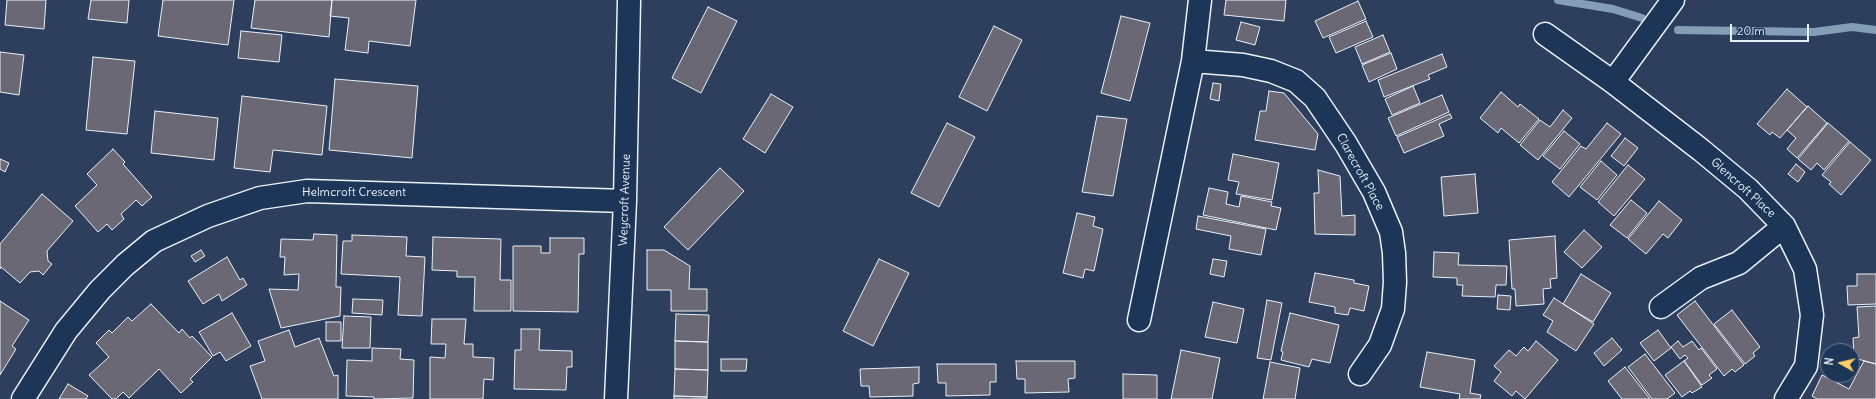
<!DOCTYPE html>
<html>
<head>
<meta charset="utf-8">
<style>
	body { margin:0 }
	#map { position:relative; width:1876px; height:399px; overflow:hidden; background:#2d3f5d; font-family:Delius,sans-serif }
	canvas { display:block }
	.north { position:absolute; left:1820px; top:343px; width:40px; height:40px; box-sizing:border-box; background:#1d3557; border:1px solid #6e8097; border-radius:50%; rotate:278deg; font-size:11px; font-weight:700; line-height:16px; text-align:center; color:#e8f1f8 }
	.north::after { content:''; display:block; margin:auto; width:14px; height:18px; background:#ffd166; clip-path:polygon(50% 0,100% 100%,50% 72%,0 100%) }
	.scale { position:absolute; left:1730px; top:24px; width:79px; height:18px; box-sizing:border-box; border:2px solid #e8f1f8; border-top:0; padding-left:5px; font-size:12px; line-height:14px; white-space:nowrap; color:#e8f1f8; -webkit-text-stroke:3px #1d3557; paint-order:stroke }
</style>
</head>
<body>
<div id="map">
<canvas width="1876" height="399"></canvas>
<div class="north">N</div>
<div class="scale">20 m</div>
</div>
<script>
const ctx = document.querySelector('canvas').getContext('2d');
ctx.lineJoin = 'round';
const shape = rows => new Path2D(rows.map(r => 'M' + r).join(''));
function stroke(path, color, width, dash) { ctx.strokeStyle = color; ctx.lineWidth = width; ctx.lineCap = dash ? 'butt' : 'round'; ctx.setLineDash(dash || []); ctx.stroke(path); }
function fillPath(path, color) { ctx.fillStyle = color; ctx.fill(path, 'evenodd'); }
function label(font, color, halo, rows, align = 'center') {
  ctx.font = font + ' Delius,sans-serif'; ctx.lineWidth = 4; ctx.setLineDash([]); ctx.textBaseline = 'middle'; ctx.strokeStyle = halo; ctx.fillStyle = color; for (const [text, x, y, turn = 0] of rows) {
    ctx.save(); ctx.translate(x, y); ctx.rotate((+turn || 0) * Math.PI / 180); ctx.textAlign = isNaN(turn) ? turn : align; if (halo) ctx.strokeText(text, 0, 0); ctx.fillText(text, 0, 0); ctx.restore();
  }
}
const stream = shape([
	[1558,0,1613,9,1642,18],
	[1678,30,1814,32,1852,27,1876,30]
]);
const building = shape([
	[7,0,46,0,44,29,5,25,7,0],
	[91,0,129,0,127,23,88,19,91,0],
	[163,0,234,0,228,45,158,36,163,0],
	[255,0,332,0,329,37,251,28,255,0],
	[332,0,416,0,410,46,369,41,368,53,345,50,349,18,330,16,332,0],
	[1226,0,1286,0,1284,21,1224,15,1226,0],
	[1358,1,1366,19,1323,38,1315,21,1358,1],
	[708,7,737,21,701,93,672,78,708,7],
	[1121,16,1150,23,1130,101,1101,93,1121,16],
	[1366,21,1373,37,1336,53,1329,37,1366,21],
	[1241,22,1260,27,1255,45,1236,40,1241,22],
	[994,26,1022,40,987,111,959,97,994,26],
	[241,31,282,35,279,62,238,58,241,31],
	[1383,35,1390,52,1362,64,1355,47,1383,35],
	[0,52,24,55,19,95,0,92,0,52],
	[1391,53,1397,69,1369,82,1362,65,1391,53],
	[1442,54,1447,67,1428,75,1430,79,1384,97,1378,80,1442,54],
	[93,57,135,61,127,134,86,130,93,57],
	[335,79,418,86,412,158,329,150,335,79],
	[1213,83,1221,84,1219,101,1210,99,1213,83],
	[1413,86,1420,103,1392,115,1385,99,1413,86],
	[1787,89,1807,107,1780,138,1772,132,1770,135,1757,124,1787,89],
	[1269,91,1284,93,1318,134,1315,150,1255,140,1260,111,1266,111,1269,91],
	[1501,92,1518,107,1520,104,1539,119,1519,143,1501,128,1498,133,1480,118,1501,92],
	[771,94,793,107,765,153,743,139,771,94],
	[1442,95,1449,112,1396,136,1388,118,1442,95],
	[242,96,327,106,322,155,273,150,270,172,234,168,242,96],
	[1808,106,1827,123,1797,158,1787,149,1796,138,1787,130,1808,106],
	[1563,110,1572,118,1538,160,1520,145,1540,120,1550,127,1563,110],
	[155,111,218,118,214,160,151,153,155,111],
	[1450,114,1452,118,1439,124,1444,136,1404,153,1397,137,1450,114],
	[1097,116,1127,119,1113,196,1082,192,1097,116],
	[947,123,975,137,939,207,911,193,947,123],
	[1607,123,1621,134,1569,197,1552,182,1581,146,1586,149,1607,123],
	[1828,123,1849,141,1824,170,1817,163,1811,170,1798,159,1828,123],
	[1564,131,1580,144,1560,169,1543,156,1564,131],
	[1625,138,1638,148,1624,166,1611,156,1625,138],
	[1850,142,1871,160,1841,195,1829,184,1831,182,1822,175,1850,142],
	[113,149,125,162,123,164,152,197,142,206,136,200,121,214,124,219,112,230,107,224,98,232,75,206,97,185,87,174,113,149],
	[1233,154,1279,163,1272,200,1236,194,1239,182,1228,180,1233,154],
	[0,159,9,163,5,172,0,169,0,159],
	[1601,161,1617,175,1597,200,1580,187,1601,161],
	[1796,164,1805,172,1798,182,1788,174,1796,164],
	[1628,165,1645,179,1614,216,1598,202,1628,165],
	[720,168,744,191,688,250,664,227,720,168],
	[1318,170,1340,176,1342,216,1355,215,1355,235,1315,234,1314,193,1319,193,1318,170],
	[1475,174,1478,213,1444,216,1441,177,1475,174],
	[1209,188,1228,192,1226,204,1239,207,1241,196,1272,202,1271,206,1281,208,1276,230,1203,215,1209,188],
	[42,194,73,221,47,251,48,261,52,264,43,275,39,271,30,272,20,283,1,267,0,269,0,244,42,194],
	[1631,200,1647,213,1627,238,1610,225,1631,200],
	[1659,201,1682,220,1668,238,1663,234,1646,254,1628,239,1659,201],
	[1077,213,1095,217,1093,226,1103,229,1094,271,1085,269,1083,278,1063,273,1077,213],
	[1198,216,1266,229,1261,255,1229,249,1231,236,1196,229,1198,216],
	[1584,230,1602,247,1582,268,1564,252,1584,230],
	[314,234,337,235,336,287,341,287,340,316,281,328,269,289,298,290,299,274,284,275,285,257,280,257,281,239,313,240,314,234],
	[352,235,407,237,406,256,425,257,422,316,398,315,400,277,341,274,343,241,352,241,352,235],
	[1555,236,1557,278,1550,279,1551,288,1543,289,1544,304,1516,306,1515,289,1512,289,1509,240,1555,236],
	[433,237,501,239,500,280,511,280,511,311,474,311,475,277,457,277,457,271,432,270,433,237],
	[550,238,584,238,584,254,579,254,578,312,513,311,513,246,541,246,541,253,550,253,550,238],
	[201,250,205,256,195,262,191,256,201,250],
	[647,250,664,250,690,266,689,289,707,289,707,311,671,311,671,290,647,290,647,250],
	[1434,252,1459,253,1458,265,1507,266,1506,285,1496,285,1495,297,1462,296,1463,285,1457,285,1457,278,1433,277,1434,252],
	[227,257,240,280,243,278,247,285,222,301,219,294,203,304,188,281,227,257],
	[879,259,909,273,873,346,843,331,879,259],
	[1213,259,1227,261,1224,277,1210,274,1213,259],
	[1315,273,1354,280,1354,283,1369,286,1364,311,1350,308,1348,315,1335,313,1335,307,1309,302,1315,273],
	[1581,274,1611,293,1593,322,1563,304,1581,274],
	[1857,274,1876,274,1876,304,1848,305,1847,286,1857,286,1857,274],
	[1498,295,1511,296,1510,310,1497,309,1498,295],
	[1554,298,1594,324,1576,351,1547,332,1553,321,1543,315,1554,298],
	[353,299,383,300,382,315,352,313,353,299],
	[1267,300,1282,303,1271,360,1257,358,1267,300],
	[0,301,29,320,12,346,16,349,0,375,0,301],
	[1695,301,1744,365,1735,372,1732,369,1724,376,1677,315,1695,301],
	[1213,302,1244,309,1237,343,1205,337,1213,302],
	[151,304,179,333,182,329,190,338,192,336,212,357,190,379,193,382,181,393,159,369,129,398,123,392,116,399,112,399,89,375,109,357,96,343,109,330,112,333,128,317,132,321,151,304],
	[1876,306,1876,364,1854,358,1853,338,1859,337,1857,307,1876,306],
	[1732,310,1760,347,1753,353,1755,356,1745,364,1714,324,1732,310],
	[232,313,251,346,226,361,220,352,213,356,199,332,232,313],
	[1290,313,1339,325,1330,363,1312,359,1309,367,1281,360,1283,352,1281,351,1290,313],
	[676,314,709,315,708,342,675,341,676,314],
	[344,316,371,317,370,348,342,348,344,316],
	[432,319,466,319,464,344,473,344,473,357,494,358,493,380,484,379,483,399,430,399,430,357,445,358,446,344,431,344,432,319],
	[326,322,341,322,341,341,326,341,326,322],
	[521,329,540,329,539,350,572,351,572,367,567,367,566,390,514,389,515,350,521,350,521,329],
	[289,330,295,347,319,338,334,376,338,375,338,399,262,399,250,366,265,361,258,341,289,330],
	[1658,330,1671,348,1654,361,1640,343,1658,330],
	[1612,338,1622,350,1604,366,1594,353,1612,338],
	[675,341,708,342,708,370,675,369,675,341],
	[1536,341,1558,360,1525,399,1516,391,1512,396,1494,381,1501,372,1494,366,1509,350,1516,356,1524,347,1528,351,1536,341],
	[1678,341,1683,347,1692,341,1699,350,1701,348,1717,369,1709,375,1712,378,1702,385,1684,361,1688,358,1685,355,1680,359,1671,347,1678,341],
	[372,348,401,349,400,359,414,360,413,398,374,399,374,397,346,396,347,360,372,361,372,348],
	[1181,350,1220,358,1212,399,1171,399,1181,350],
	[1427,352,1475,360,1470,393,1481,395,1480,399,1459,399,1460,394,1420,387,1427,352],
	[1645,354,1675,393,1667,399,1652,399,1628,367,1645,354],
	[721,359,747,359,746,371,721,371,721,359],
	[1016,361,1075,361,1075,378,1068,379,1069,392,1025,393,1025,379,1017,379,1016,361],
	[1684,361,1702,387,1692,393,1690,391,1682,397,1665,375,1684,361],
	[1864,361,1876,364,1876,399,1817,399,1812,396,1822,375,1849,389,1864,361],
	[1270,362,1300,368,1295,399,1263,399,1270,362],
	[937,364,996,364,996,382,990,382,990,395,946,396,946,383,938,383,937,364],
	[919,367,919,383,913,384,913,396,870,397,869,386,861,386,860,369,919,367],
	[1625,367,1650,399,1622,399,1608,381,1625,367],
	[675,369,708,370,707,397,674,396,675,369],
	[1123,374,1157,375,1157,399,1123,399,1123,374],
	[68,384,88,396,86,399,59,399,68,384],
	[674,396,707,397,707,399,674,399,674,396]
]);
const minor = shape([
	[1545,34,1613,82,1701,150,1748,189,1784,226,1805,269,1812,315,1806,366,1786,399],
	[1193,61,1243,65,1271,71,1296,81,1315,98,1346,144,1374,192,1391,232,1394,253,1395,282,1393,309,1380,345,1360,374],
	[1613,82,1673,0],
	[1661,307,1701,278,1739,263,1784,226],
	[1139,320,1193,61,1200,0],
	[23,399,66,331,100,290,125,265,154,241,208,216,260,198,307,191,625,201],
	[616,399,625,201,629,0]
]);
const streetNames = [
	["Clarecroft Place",1360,172,61],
	["Glencroft Place",1743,188,42],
	["Helmcroft Crescent",354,193],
	["Weycroft Avenue",625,200,-88]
];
stroke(stream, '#849fb5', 8);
fillPath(building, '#6b6876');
stroke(building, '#e8f1f8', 1);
stroke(minor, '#e8f1f8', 25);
stroke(minor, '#1d3557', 22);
label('12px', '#e8f1f8', '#1d3557', streetNames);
</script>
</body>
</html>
